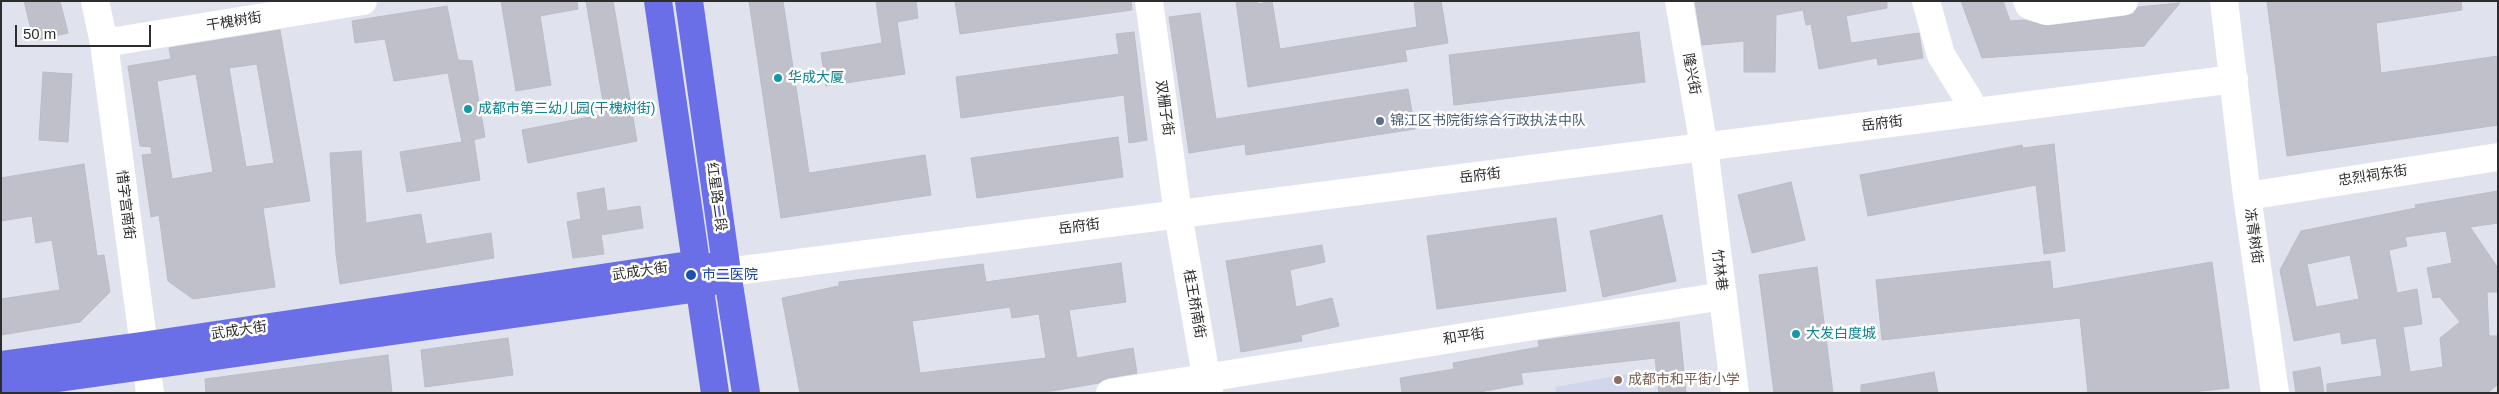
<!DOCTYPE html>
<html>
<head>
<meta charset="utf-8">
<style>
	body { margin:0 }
	#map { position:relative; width:2499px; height:394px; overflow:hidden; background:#e0e3ed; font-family:Arial,sans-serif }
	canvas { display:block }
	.frame { position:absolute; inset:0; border:2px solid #2d2d2d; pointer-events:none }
	.scale { position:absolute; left:15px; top:25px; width:136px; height:22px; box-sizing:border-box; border:2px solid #2d2d2d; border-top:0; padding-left:6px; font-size:15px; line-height:18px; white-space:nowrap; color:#2d2d2d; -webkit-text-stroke:4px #fff; paint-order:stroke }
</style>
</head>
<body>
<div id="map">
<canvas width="2499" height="394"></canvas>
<div class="frame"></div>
<div class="scale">50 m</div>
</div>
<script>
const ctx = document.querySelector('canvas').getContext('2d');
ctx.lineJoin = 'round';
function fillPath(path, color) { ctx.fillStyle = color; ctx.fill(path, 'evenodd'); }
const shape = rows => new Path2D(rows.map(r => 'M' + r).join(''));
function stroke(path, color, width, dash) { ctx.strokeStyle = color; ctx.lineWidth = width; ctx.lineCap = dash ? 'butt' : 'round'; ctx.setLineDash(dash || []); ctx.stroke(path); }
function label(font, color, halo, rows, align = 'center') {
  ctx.font = font + ' Arial,"Noto Sans SC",sans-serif'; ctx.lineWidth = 5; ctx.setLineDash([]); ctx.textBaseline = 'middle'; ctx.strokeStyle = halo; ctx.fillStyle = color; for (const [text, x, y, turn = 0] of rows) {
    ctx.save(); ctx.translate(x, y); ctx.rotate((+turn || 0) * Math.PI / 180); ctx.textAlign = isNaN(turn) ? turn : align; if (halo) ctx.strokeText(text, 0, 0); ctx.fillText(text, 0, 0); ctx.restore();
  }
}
const education = shape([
	[1638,372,1641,393,1556,393,1555,387]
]);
const building = shape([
	[24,1,60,1,68,33,34,41,24,1],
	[501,1,577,1,578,9,540,16,551,85,516,91,501,1],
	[586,1,613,1,637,141,528,163,522,130,605,114,586,1],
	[749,1,783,1,809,173,925,155,931,195,781,218,749,1],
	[876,1,916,1,918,18,897,22,905,74,826,86,821,53,882,43,876,1],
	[955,1,1131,1,1132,10,960,34,955,1],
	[1236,1,1258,1,1258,4,1272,1,1280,49,1417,27,1414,1,1441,1,1448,43,1405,50,1407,61,1248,87,1236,1],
	[1695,1,1887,1,1887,8,1846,16,1851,43,1919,33,1923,58,1878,65,1877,58,1819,69,1811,24,1806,25,1803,10,1776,15,1775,72,1744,72,1744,41,1702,45,1695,1],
	[1961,1,2003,1,2010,21,2024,20,2048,26,2126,16,2133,14,2138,7,2180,3,2144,46,1982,58,1961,1],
	[2267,1,2461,1,2462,10,2376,23,2381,73,2498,56,2498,125,2287,156,2267,1],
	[447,6,458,60,472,61,485,137,469,141,474,140,480,180,407,192,400,152,462,142,448,73,394,81,385,39,355,43,352,21,447,6],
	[1200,13,1216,119,1408,89,1415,129,1246,155,1245,144,1189,153,1169,17,1200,13],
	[280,30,310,201,263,208,275,287,193,299,168,281,159,215,151,217,142,155,152,154,151,147,140,146,128,66,171,59,169,48,280,30],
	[257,64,274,163,246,167,229,68,257,64],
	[196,74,213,172,172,179,157,81,196,74],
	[1134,32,1147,140,1129,143,1124,95,961,118,956,77,1119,54,1116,34,1134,32],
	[1639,32,1645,82,1454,105,1449,55,1639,32],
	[43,72,72,74,68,142,39,140,43,72],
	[1118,137,1123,177,977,198,971,158,1118,137],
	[2054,144,2065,251,2044,254,2036,185,1868,216,1860,175,2022,145,2023,148,2054,144],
	[361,151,366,223,421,214,426,244,491,233,494,258,340,284,336,254,330,153,361,151],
	[84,164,97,256,104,255,110,292,80,322,1,335,1,299,60,290,52,240,36,243,32,216,1,221,1,178,84,164],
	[1791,182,1805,240,1752,253,1738,195,1791,182],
	[604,188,607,211,640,206,643,228,601,235,604,254,573,258,567,222,581,219,577,193,604,188],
	[2498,191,2498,223,2470,227,2498,268,2498,292,2487,292,2489,336,2498,336,2498,384,2489,392,2485,393,2327,393,2327,384,2382,376,2376,338,2342,344,2340,332,2294,341,2280,270,2301,231,2416,208,2415,205,2498,191],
	[2446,231,2452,263,2427,268,2433,298,2440,297,2460,322,2440,338,2443,367,2410,372,2403,327,2422,324,2417,289,2397,293,2389,250,2407,246,2405,237,2446,231],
	[2350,255,2359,299,2316,307,2307,264,2350,255],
	[1662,215,1676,281,1603,297,1590,231,1662,215],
	[1556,218,1566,291,1437,309,1427,236,1556,218],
	[1322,245,1325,262,1290,270,1296,307,1332,298,1339,326,1301,335,1302,341,1241,352,1226,261,1322,245],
	[2050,261,2053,289,2212,262,2229,388,2184,393,2088,393,2080,318,1882,340,1876,280,2050,261],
	[1121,263,1126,302,1069,310,1077,358,1133,348,1137,373,1108,378,1099,383,1052,391,1020,393,800,393,782,298,839,286,839,282,983,264,986,282,1121,263],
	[1010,307,1012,318,1039,314,1046,358,920,373,912,321,1010,307],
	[1817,267,1833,393,1774,393,1759,275,1817,267],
	[1679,322,1686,393,1659,393,1655,358,1521,373,1523,384,1474,393,1402,393,1400,378,1454,369,1453,363,1539,347,1538,341,1679,322],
	[508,338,513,375,425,387,421,350,508,338],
	[388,355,392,393,206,393,205,379,388,355],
	[2320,367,2324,393,2296,393,2293,372,2320,367],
	[1934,372,1938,393,1861,393,1861,385,1934,372]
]);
const minor = shape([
	[95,1,104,43,150,393],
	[1149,1,1178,214,1209,393],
	[1679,1,1704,147,1735,393],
	[1926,1,1941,55,1969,100],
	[2027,1,2029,5,2046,11,2124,1],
	[2224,1,2247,196,2275,393],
	[104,43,363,1],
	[2247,196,2498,157],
	[727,272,2234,79],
	[1110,393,1723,296]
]);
const major = shape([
	[658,1,715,393],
	[689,1,727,272,746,393],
	[1,365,143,346,696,264,727,272],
	[1,386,699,288,727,272]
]);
const markers = [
	[778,78,5,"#0f9aa8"],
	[468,109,5,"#0f9aa8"],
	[1380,121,5,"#5c6f8a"],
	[691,275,6,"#1a4fb4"],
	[1796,334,5,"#0f9aa8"],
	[1618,380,5,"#8d6e63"]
];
const streetNames = [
	["干槐树街",234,22,-9],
	["隆兴街",1691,74,80],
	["双栅子街",1164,108,82],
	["岳府街",1882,124,-7],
	["岳府街",1480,176,-7],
	["忠烈祠东街",2373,176,-9],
	["红星路二段",716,197,82],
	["惜字宫南街",125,205,83],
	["岳府街",1079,227,-7],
	["冻青树街",2253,236,82],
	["竹林巷",1719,270,83],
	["武成大街",640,272,-8],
	["桂王桥南街",1194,304,80],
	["武成大街",239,331,-8],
	["和平街",1464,337,-9]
];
const cultureNames = [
	["华成大厦",788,78],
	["成都市第三幼儿园(干槐树街)",478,109],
	["大发白度城",1806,334]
];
const serviceNames = [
	["锦江区书院街综合行政执法中队",1390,121]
];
const transitNames = [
	["市二医院",702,275]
];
const educationNames = [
	["成都市和平街小学",1628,380]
];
fillPath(education, '#d1d5ed');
fillPath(building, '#bfc0c9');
stroke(building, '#b9bcc9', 1);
stroke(minor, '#fff', 28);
stroke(major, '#6a6fe8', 28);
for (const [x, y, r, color] of markers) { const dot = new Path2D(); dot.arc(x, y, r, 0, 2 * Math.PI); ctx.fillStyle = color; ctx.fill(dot); stroke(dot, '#fff', 2); }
label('14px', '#2d2d2d', '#fff', streetNames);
label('14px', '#0d838f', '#fff', cultureNames, 'left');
label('14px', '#4e5e75', '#fff', serviceNames, 'left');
label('14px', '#164399', '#fff', transitNames, 'left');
label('14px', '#785e54', '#fff', educationNames, 'left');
</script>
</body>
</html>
